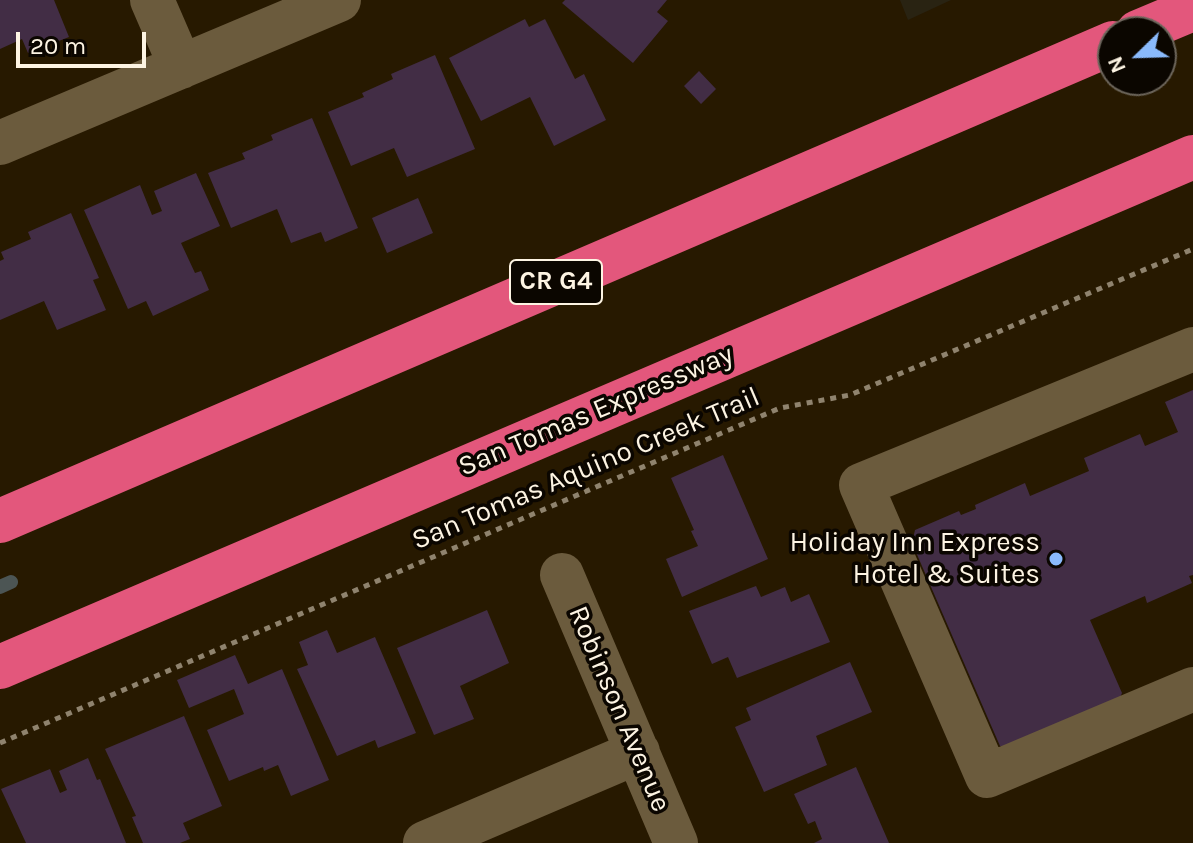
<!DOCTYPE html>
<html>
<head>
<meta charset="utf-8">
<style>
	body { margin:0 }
	#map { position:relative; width:1193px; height:843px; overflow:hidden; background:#271900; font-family:Karla,sans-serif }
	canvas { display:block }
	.north { position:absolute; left:1097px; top:16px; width:80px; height:80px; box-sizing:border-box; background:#0b0600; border:2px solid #6c655b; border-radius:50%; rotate:247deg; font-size:22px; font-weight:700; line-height:32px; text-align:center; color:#fdf4e3 }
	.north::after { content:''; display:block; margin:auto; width:28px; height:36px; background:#8abafc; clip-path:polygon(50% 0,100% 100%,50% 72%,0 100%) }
	.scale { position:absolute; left:16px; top:32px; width:130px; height:36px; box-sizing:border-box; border:4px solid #fdf4e3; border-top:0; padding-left:10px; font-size:24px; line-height:28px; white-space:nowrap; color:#fdf4e3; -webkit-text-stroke:6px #0b0600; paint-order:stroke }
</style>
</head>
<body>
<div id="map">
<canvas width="1193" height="843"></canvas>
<div class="north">N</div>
<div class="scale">20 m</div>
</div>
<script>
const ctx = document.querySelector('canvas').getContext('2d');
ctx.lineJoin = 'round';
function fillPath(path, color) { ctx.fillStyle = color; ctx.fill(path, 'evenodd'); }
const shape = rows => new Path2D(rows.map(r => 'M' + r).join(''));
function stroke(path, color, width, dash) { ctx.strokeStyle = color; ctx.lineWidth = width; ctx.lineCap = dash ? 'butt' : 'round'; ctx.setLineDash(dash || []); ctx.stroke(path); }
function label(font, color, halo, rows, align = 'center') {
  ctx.font = font + ' Karla,sans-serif'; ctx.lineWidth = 7; ctx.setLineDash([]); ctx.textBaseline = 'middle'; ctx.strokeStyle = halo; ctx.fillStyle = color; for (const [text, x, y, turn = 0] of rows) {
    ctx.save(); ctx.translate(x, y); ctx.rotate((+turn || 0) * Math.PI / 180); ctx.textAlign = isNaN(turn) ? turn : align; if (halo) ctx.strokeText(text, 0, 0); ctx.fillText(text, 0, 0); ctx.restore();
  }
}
const commercial = shape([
	[900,0,951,0,908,20]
]);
const stream = shape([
	[0,587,11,582]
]);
const building = shape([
	[0,0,54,0,69,37,28,53,22,39,0,49],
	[565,0,667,0,657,12,668,21,633,63,562,3],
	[525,19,529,27,545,19,575,79,584,74,606,120,554,146,530,97,481,121,449,58],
	[435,55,475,149,407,177,394,148,351,166,328,112,364,97,362,93,393,79,391,74],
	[699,71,716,89,701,104,684,86],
	[312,118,358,228,325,242,321,232,291,243,277,209,231,228,208,173,245,159,242,153,273,140,271,135],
	[196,173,220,226,181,243,195,273,201,271,209,290,153,316,146,301,128,309,84,210,140,185,152,215,162,211,154,191],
	[418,198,433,233,387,253,372,218],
	[71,213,99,278,93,280,106,310,57,330,44,301,0,320,0,261,4,259,1,252,31,239,28,232],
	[1193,390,1193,575,1189,576,1192,583,1147,603,1145,596,1090,620,1122,693,1118,702,1010,749,1000,746,912,543,915,530,959,511,961,515,976,509,975,505,1025,483,1030,496,1089,471,1084,458,1140,434,1145,446,1178,432,1165,402],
	[723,455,768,559,682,597,666,559,698,546,691,531,694,530,671,478],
	[756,586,761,597,785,587,791,602,809,594,830,642,737,678,728,657,712,664,689,611],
	[487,610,509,663,460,686,474,719,434,735,397,648],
	[327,630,337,653,375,637,416,733,378,748,375,740,337,756,297,669,308,665,299,642],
	[235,655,248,684,282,669,329,780,291,796,278,765,264,771,263,767,229,781,207,730,244,714,234,689,189,708,177,680],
	[850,662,872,712,816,736,827,765,764,792,735,727,751,720,746,708],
	[184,716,222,806,183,823,190,839,180,843,143,843,132,817,136,816,105,749],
	[88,758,97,780,100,779,126,843,26,843,1,789,50,769,60,793,67,790,59,771],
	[856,767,889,843,814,843,822,839,815,821,808,824,794,794]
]);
const path = shape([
	[0,743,780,408,850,395,1193,249]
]);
const minor = shape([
	[152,0,181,67],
	[0,143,339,0],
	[1193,349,861,485,987,776,1193,689],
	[562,575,676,843],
	[425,843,638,752]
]);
const highway = shape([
	[1138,32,1193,9],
	[0,521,1113,43],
	[0,667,1193,157]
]);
const markers = [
	[1056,559,8,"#8abafc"]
];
const shields = [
	[556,282,92]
];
const shieldNames = [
	["CR G4",556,282]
];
const streetNames = [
	["San Tomas Expressway",596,411,-23],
	["San Tomas Aquino Creek Trail",586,469,-23],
	["Robinson Avenue",619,709,67]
];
const poiNames = [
	["Holiday Inn Express",1040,543],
	["Hotel & Suites",1040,575]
];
fillPath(commercial, '#292312');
stroke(stream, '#4c5554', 14);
fillPath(building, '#422d45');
stroke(path, '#8f836e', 5, [6, 6]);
stroke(minor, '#6b5b3d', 44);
stroke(highway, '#e3577c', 44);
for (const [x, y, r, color] of markers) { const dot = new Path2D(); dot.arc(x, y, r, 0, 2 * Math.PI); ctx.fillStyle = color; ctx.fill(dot); stroke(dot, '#0b0600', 3); }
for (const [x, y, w] of shields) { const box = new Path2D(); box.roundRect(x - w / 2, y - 22, w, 44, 6); ctx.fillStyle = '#0b0600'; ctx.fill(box); stroke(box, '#fdf4e3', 2); }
label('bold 26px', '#fdf4e3', null, shieldNames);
label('28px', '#fdf4e3', '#0b0600', streetNames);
label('28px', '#fdf4e3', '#0b0600', poiNames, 'right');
</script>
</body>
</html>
